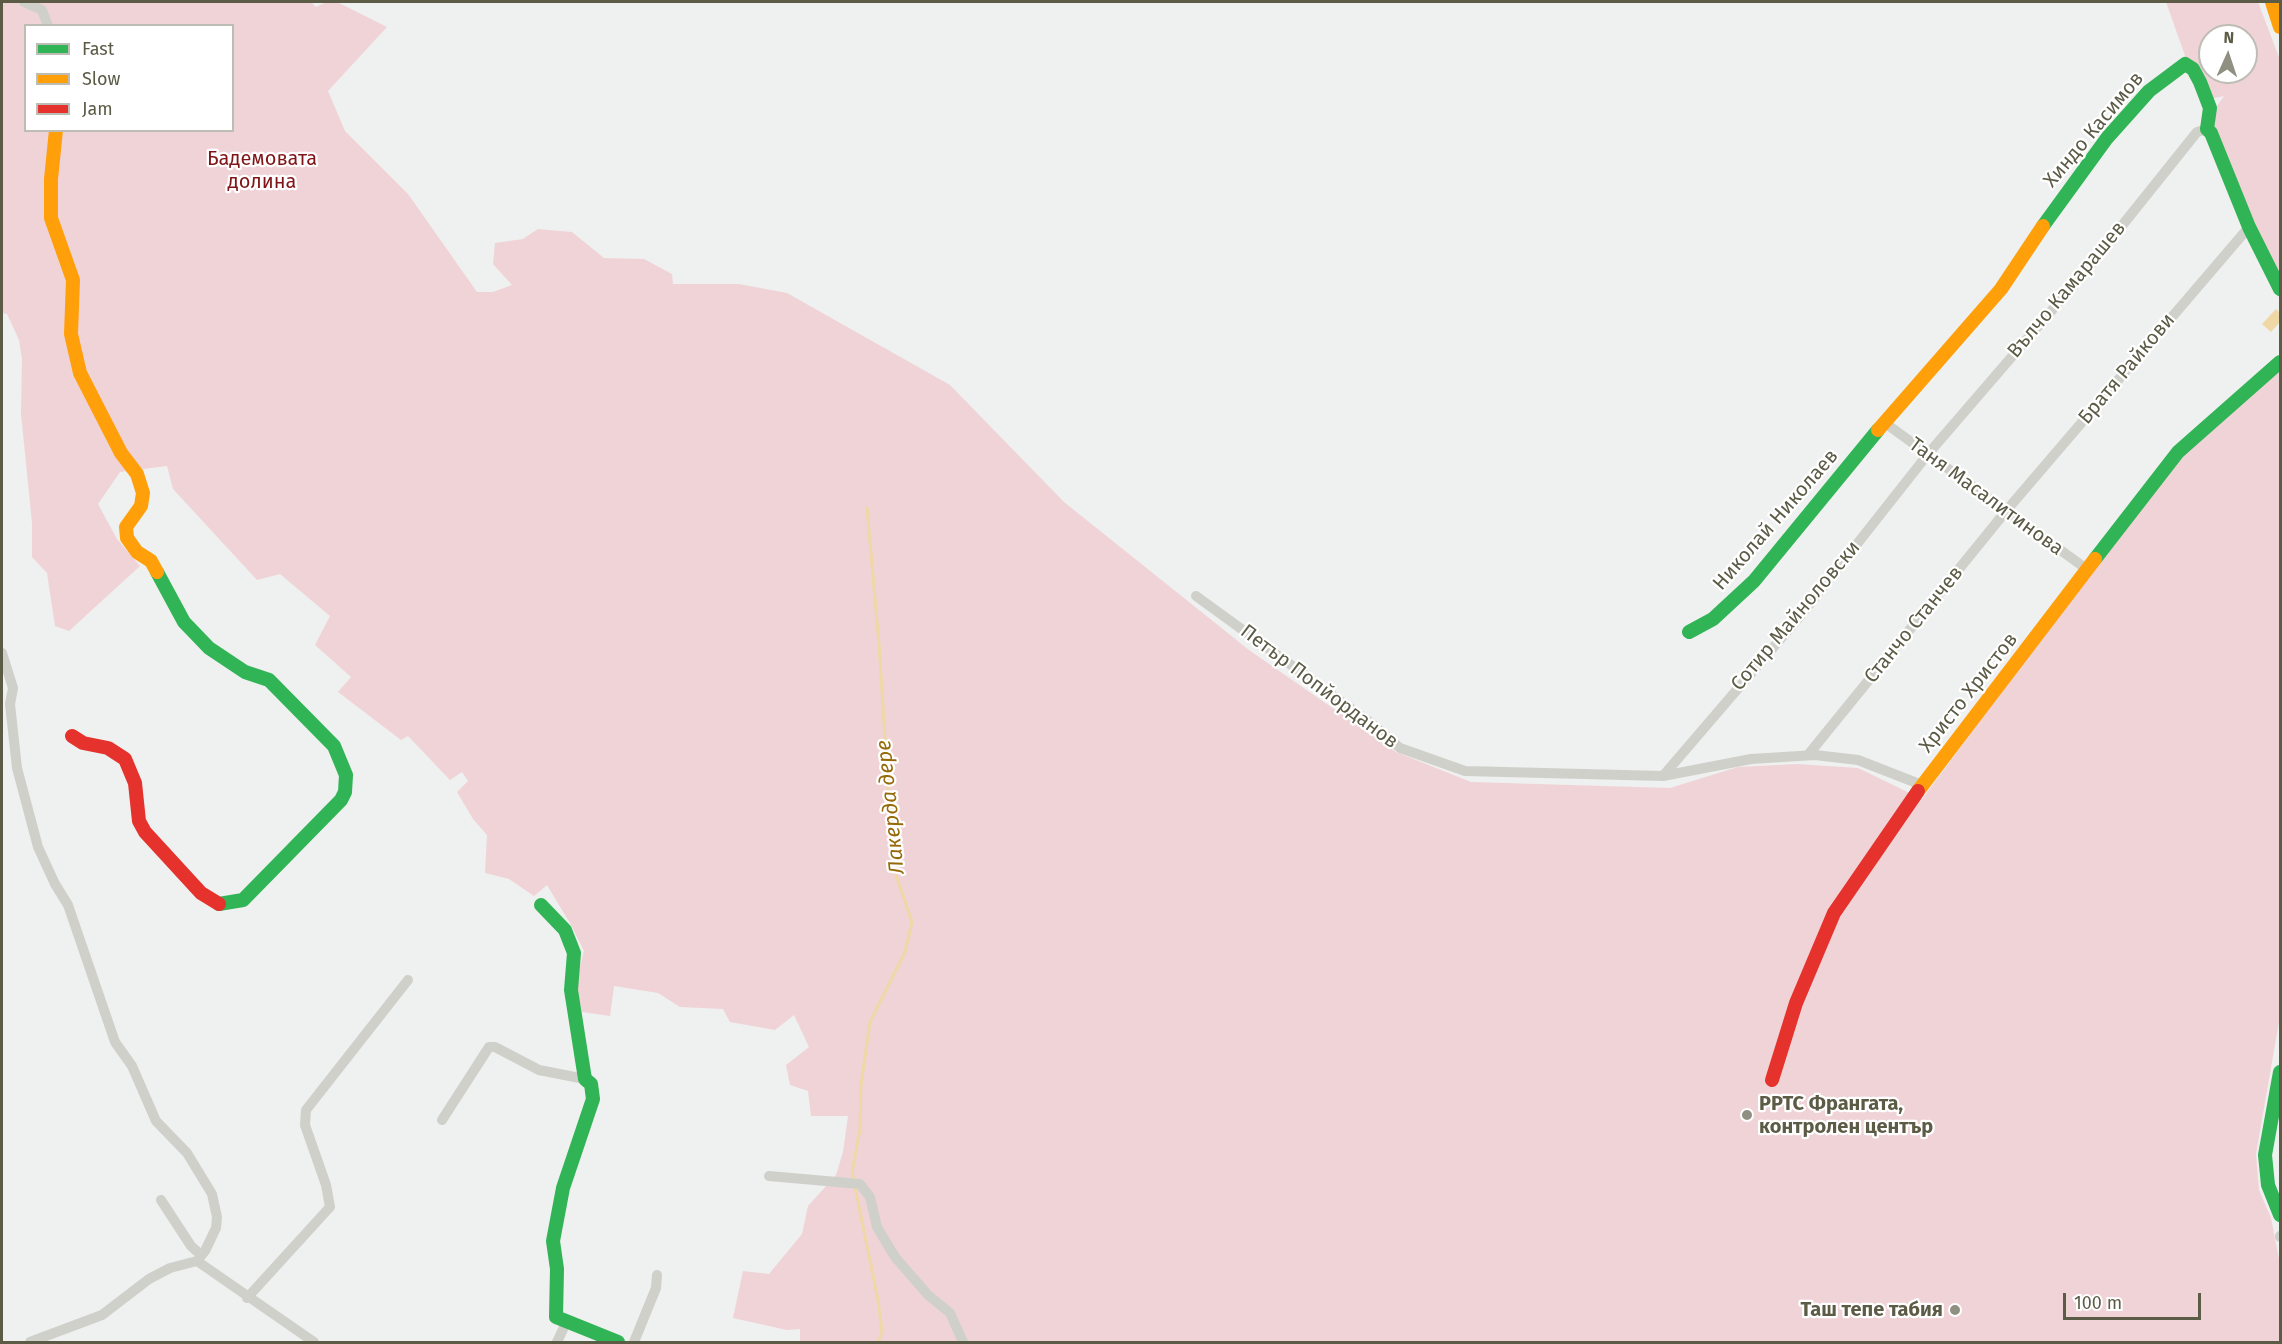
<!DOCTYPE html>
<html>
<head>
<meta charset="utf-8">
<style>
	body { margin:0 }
	#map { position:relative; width:2282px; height:1344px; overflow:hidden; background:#eff0f0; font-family:"Fira Sans",sans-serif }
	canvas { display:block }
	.frame { position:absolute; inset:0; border:3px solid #5c5b46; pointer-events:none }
	.legend { position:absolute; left:24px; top:24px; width:210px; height:108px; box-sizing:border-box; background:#fff; border:2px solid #bebdb5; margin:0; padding:8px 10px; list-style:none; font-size:18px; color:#5c5b46 }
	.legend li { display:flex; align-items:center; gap:12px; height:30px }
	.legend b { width:30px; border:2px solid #bebdb5 }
	.north { position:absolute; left:2198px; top:24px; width:60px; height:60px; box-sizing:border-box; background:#fff; border:2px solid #bebdb5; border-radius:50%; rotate:3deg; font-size:16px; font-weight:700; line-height:24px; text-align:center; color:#5c5b46 }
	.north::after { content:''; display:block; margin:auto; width:21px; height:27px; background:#8f8f82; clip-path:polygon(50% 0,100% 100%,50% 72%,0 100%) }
	.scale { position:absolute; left:2063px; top:1293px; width:138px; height:27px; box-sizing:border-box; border:3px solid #5c5b46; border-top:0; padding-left:8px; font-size:18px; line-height:21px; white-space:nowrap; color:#5c5b46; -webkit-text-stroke:4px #fff; paint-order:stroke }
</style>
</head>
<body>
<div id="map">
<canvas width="2282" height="1344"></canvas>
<div class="frame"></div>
<ul class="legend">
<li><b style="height:8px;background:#30b455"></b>Fast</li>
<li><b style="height:8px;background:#ff9f0a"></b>Slow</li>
<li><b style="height:8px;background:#e5322d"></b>Jam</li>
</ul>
<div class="north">N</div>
<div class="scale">100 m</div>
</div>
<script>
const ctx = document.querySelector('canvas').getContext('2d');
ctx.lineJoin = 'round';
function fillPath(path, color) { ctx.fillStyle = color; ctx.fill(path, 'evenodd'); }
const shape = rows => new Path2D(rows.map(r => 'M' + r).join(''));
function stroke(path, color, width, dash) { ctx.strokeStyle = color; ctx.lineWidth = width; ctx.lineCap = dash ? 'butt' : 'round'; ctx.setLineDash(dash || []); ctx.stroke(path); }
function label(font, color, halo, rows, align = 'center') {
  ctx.font = font + ' "Fira Sans",sans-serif'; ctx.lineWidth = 4.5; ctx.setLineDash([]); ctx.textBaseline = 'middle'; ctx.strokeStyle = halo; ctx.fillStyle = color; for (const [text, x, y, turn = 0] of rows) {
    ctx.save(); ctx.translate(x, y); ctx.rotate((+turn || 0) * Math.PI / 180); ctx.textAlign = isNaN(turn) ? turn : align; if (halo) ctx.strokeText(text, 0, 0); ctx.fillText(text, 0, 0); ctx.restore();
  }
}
const green = shape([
	[2,2,311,2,316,7,326,2,337,2,387,27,328,91,345,131,408,194,477,292,493,292,512,285,493,264,495,243,523,239,538,229,572,232,604,258,644,259,672,274,673,284,739,284,787,293,950,385,1064,502,1249,650,1396,752,1471,782,1670,788,1738,767,1797,764,1858,768,1922,799,2178,456,2280,367,2280,1016,2256,1154,2259,1190,2271,1218,2280,1264,2280,1342,800,1342,800,1329,787,1330,733,1318,743,1271,769,1274,802,1234,808,1206,836,1175,843,1152,848,1116,811,1116,808,1091,790,1085,786,1065,809,1047,794,1015,775,1030,730,1022,723,1009,680,1007,658,993,614,986,610,1016,582,1012,575,986,584,951,571,925,547,885,534,896,509,879,485,873,487,835,473,819,457,792,468,781,462,772,450,780,408,736,401,740,338,692,351,677,315,645,330,616,280,574,257,580,173,489,167,466,120,472,98,504,117,539,140,566,69,631,55,626,47,573,32,557,32,523,21,414,22,359,19,340,7,314,2,313],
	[26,26,232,26,232,130,26,130],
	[2166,2,2258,2,2280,60,2280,301,2209,117,2224,96,2205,100,2188,64],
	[2210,36,2246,36,2246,72,2210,72]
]);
const water = shape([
	[2276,309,2280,313,2280,322,2271,332,2262,324]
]);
const stream = shape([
	[854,1180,852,1172,860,1130,861,1085,870,1022,905,952,912,922,893,866,879,644,867,508],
	[855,1187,878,1300,882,1332,878,1342]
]);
const street = shape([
	[24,2,42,10,48,26],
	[1885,423,2088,570],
	[1196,596,1371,723,1400,748,1465,771,1663,776,1751,759,1815,755,1858,760,1922,785],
	[2,653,13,688,10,704,17,768,38,847,55,884,68,905,115,1042,132,1066,156,1121,187,1153,212,1194,217,1217,216,1228,205,1251,197,1261,314,1342],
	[1808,755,2006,511,2249,227],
	[1663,776,1801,615,1928,454,2084,273,2197,132,2207,129],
	[442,1120,489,1047,495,1047,539,1070,585,1079],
	[769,1176,860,1184,870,1197,877,1227,895,1257,928,1295,950,1313,963,1342],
	[161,1200,191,1246,201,1255],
	[2280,1236,2280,1237],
	[247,1298,330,1207,326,1185,305,1125,306,1110,408,980],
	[30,1342,102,1315,149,1279,170,1268,197,1261],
	[557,1342,566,1323],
	[634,1342,656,1288,657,1275]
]);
const fast = shape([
	[2043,226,2107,138,2149,91,2185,64,2193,69,2200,82,2210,108,2207,129,2211,133,2249,227,2280,289],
	[2095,559,2178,452,2280,362],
	[157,572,184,622,209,648,245,672,269,680,334,746,346,775,345,792,341,800,243,900,219,904],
	[1689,632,1713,619,1754,581,1878,430],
	[541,905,565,930,574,953,571,990,585,1079,591,1084,593,1099,563,1188,553,1241,557,1269,556,1317,618,1342],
	[2280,1072,2265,1155,2268,1185,2280,1215]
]);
const slow = shape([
	[2272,2,2280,27],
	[56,130,51,179,51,218,73,280,71,334,80,373,121,453,137,474,143,493,141,506,126,527,127,538,137,552,151,561,157,572],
	[1878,430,2001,289,2043,226],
	[1918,791,2095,559]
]);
const jam = shape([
	[72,736,83,743,108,748,125,759,135,783,139,821,145,832,201,893,219,904],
	[1772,1080,1796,1003,1834,913,1918,791]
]);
const markers = [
	[1747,1115,6,"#8f8f82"],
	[1955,1310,6,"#8f8f82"]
];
const streetNames = [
	["Хиндо Касимов",2094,130,-50],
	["Вълчо Камарашев",2067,290,-50],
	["Братя Райкови",2127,369,-50],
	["Таня Масалитинова",1986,497,36],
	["Николай Николаев",1776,520,-49],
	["Сотир Майноловски",1796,616,-50],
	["Станчо Станчев",1914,625,-51],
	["Петър Попйорданов",1319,687,37],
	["Христо Христов",1969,693,-52]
];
const parkNames = [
	["Бадемовата",262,159],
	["долина",262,182]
];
const poiNames = [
	["РРТС Франгата,",1759,1104],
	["контролен център",1759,1127],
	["Таш тепе табия",1943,1310,"right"]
];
const waterNames = [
	["Лакерда дере",891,807,-96]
];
fillPath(green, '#f0d3d7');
fillPath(water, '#efd8a6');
stroke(stream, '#efd8a6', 3);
stroke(street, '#d0d0cb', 10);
stroke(fast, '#30b455', 14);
stroke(slow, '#ff9f0a', 14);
stroke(jam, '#e5322d', 14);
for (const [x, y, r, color] of markers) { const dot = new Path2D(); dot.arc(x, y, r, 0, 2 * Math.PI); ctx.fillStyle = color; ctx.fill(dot); stroke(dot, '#fff', 2); }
label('20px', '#5c5b46', '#fff', streetNames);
label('20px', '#801416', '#fff', parkNames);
label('bold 20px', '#5c5b46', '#fff', poiNames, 'left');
label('italic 21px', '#966a09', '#fff', waterNames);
</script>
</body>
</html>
